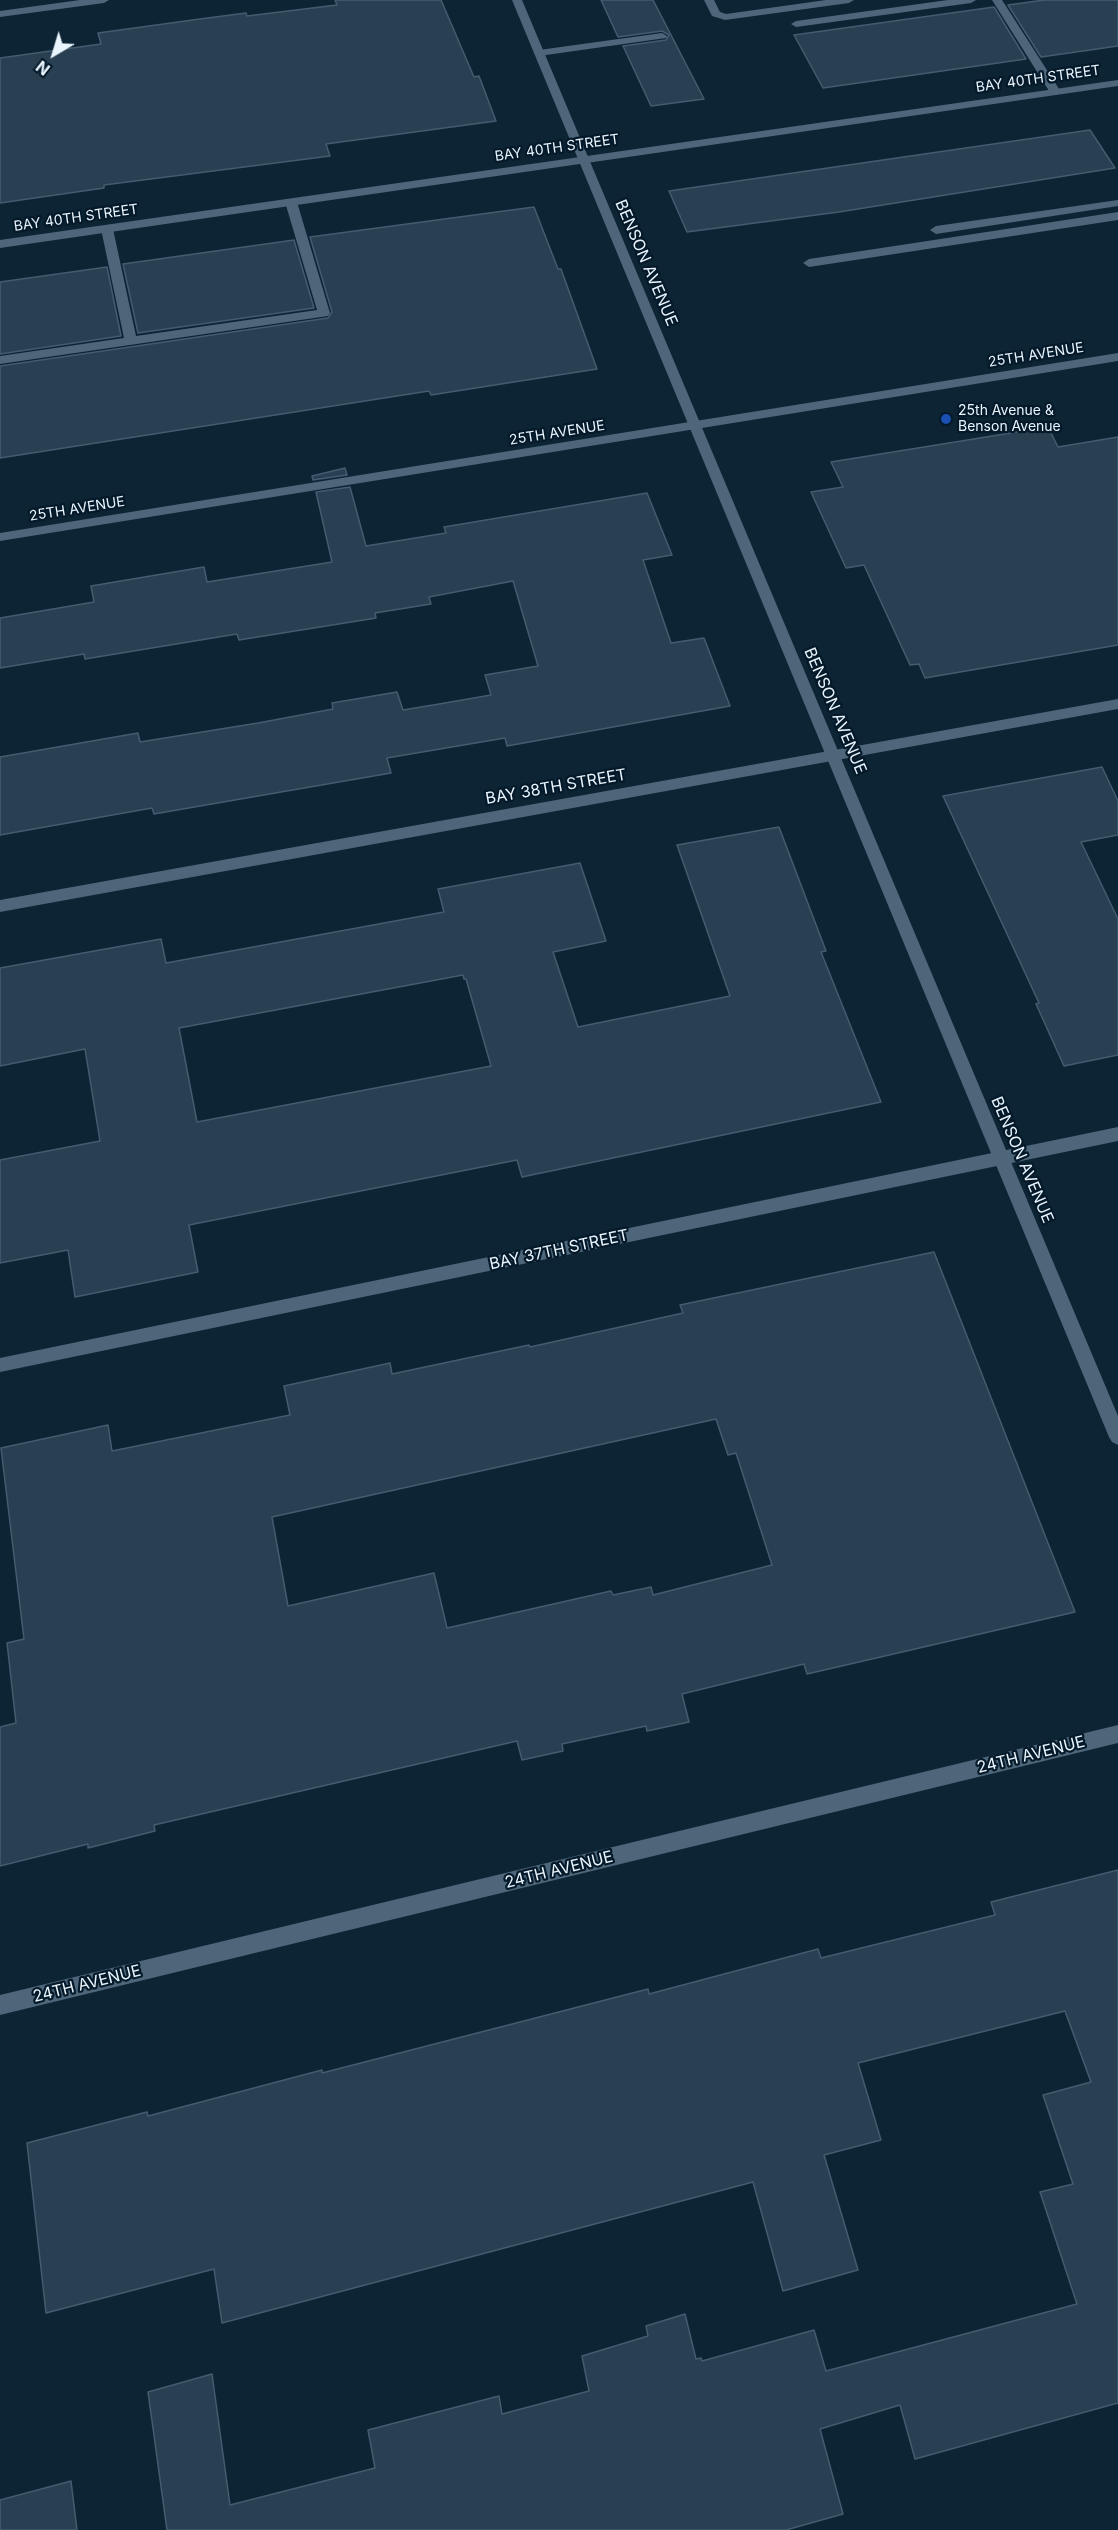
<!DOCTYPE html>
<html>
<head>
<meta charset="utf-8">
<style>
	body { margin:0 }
	#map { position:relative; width:1118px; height:2530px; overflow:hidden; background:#0d2434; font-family:Inter,sans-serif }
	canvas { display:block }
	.north { position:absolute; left:24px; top:24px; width:60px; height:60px; -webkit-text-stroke:4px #041a2a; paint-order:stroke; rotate:218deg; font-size:16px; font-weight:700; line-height:24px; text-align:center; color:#e9f4fd }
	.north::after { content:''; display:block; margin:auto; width:21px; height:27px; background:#e9f4fd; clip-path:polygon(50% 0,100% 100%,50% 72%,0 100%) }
</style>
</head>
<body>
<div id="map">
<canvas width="1118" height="2530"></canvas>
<div class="north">N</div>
</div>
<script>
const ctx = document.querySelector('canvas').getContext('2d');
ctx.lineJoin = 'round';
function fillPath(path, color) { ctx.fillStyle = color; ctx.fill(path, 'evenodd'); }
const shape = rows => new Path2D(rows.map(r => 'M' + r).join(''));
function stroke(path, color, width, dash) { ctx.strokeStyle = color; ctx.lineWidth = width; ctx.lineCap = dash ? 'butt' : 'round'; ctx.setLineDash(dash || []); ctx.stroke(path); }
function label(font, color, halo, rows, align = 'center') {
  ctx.font = font + ' Inter,sans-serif'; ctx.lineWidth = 4.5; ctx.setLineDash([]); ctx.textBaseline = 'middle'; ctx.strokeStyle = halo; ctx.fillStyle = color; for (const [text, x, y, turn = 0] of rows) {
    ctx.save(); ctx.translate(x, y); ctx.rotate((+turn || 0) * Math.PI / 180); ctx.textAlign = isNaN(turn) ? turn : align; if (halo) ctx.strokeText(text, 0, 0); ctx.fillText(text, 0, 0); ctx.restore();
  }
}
const building = shape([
	[335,0,441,0,474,77,479,76,496,121,326,144,330,156,104,185,104,188,0,203,0,58,101,44,98,33,200,19,246,13,247,16,337,5,335,0],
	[601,0,653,0,704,99,651,106,623,46,666,40,669,35,662,31,618,37,601,0],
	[1044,0,1118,0,1118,46,1041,57,1008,5,1044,0],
	[994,7,1026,59,823,88,794,35,994,7],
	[1090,130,1115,168,839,212,687,232,669,191,1090,130],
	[534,207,558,269,561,269,597,369,431,395,429,391,0,458,0,366,328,318,332,312,310,237,534,207],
	[294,240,314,308,138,333,123,264,294,240],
	[107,267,121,336,0,354,0,282,107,267],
	[1048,427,1058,447,1118,437,1118,645,925,678,919,664,910,665,864,565,846,568,811,492,843,487,831,462,1048,427],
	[345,468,347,475,313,480,312,476,345,468],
	[350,487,366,546,446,533,444,527,647,493,672,555,643,560,671,643,704,638,730,706,507,746,505,738,387,758,391,773,154,814,152,808,0,835,0,757,138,733,140,742,258,723,333,709,332,703,397,692,403,710,445,703,491,695,485,675,538,666,513,581,429,597,431,604,375,613,376,618,239,640,237,634,85,659,84,654,0,668,0,618,94,602,91,586,204,567,207,582,332,562,316,492,350,487],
	[1102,767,1118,801,1118,835,1081,842,1118,919,1118,1055,1064,1066,1036,1004,1039,1003,943,796,1102,767],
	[779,827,826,951,821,952,881,1102,522,1177,517,1160,189,1225,198,1272,75,1297,68,1250,0,1263,0,1160,100,1141,85,1049,0,1066,0,968,161,939,166,963,444,912,438,889,580,863,606,941,553,952,578,1027,730,996,677,845,779,827],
	[463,975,464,979,466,979,491,1066,197,1122,179,1028,463,975],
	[934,1252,1075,1612,807,1674,804,1664,682,1694,689,1722,647,1731,646,1726,562,1744,563,1751,522,1760,517,1741,154,1825,155,1831,88,1848,88,1844,0,1866,0,1727,16,1723,7,1643,24,1639,1,1448,108,1425,112,1451,290,1415,284,1386,390,1363,392,1374,529,1345,530,1347,683,1313,680,1305,934,1252],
	[716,1419,728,1455,736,1453,772,1565,653,1595,651,1587,613,1595,611,1591,447,1628,434,1573,288,1606,272,1517,716,1419],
	[1118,1870,1118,2403,915,2459,900,2405,820,2429,843,2514,786,2530,167,2530,148,2392,212,2374,230,2505,375,2468,368,2430,499,2396,502,2414,589,2391,582,2356,648,2336,646,2326,685,2314,696,2359,701,2358,702,2361,814,2330,826,2371,1077,2304,1040,2192,1073,2184,1043,2095,1091,2082,1065,2011,858,2063,881,2140,824,2155,858,2270,783,2291,753,2182,222,2323,214,2269,46,2313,27,2143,147,2112,148,2116,322,2070,322,2073,648,1989,649,1994,818,1949,821,1958,995,1915,991,1902,1118,1870],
	[71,2481,77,2530,0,2530,0,2500,71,2481]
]);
const service = shape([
	[704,0,714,0,720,12,726,14,826,0,854,0,849,3,725,20,712,16,704,0],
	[948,0,976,0,971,3,796,27,791,24,796,21,948,0],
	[992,0,1002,0,1061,92,1059,94,1051,94,992,0],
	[662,33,667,36,666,38,539,56,534,53,539,50,662,33],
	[291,199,297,202,330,313,328,316,0,364,0,356,124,338,101,229,107,225,113,229,136,336,317,310,285,202,291,199],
	[1118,200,1118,206,936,234,930,230,936,226,1118,200],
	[1118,212,1118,220,809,267,803,263,809,259,1118,212]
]);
const minor = shape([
	[80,0,109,0,104,3,0,17,0,11,80,0],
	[1118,80,1118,86,0,248,0,240,1118,80],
	[1118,353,1118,361,0,541,0,533,1118,353],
	[1118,699,1118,709,0,912,0,900,1118,699],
	[1118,1127,1118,1141,0,1372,0,1358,1118,1127],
	[1118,1725,1118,1743,0,2015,0,1995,1118,1725]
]);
const tertiary = shape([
	[512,0,522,0,1118,1416,1118,1445,1112,1442,1109,1437,512,0]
]);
const markers = [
	[946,419,6,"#1a4fb4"]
];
const farStreetnames = [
	["BAY 40TH STREET",1038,79,-8],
	["BAY 40TH STREET",557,148,-8],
	["BAY 40TH STREET",76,218,-8],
	["25TH AVENUE",1036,355,-9],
	["25TH AVENUE",557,433,-9],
	["25TH AVENUE",77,509,-9]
];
const farPoinames = [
	["25th Avenue &",958,411],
	["Benson Avenue",958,427]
];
const streetNames = [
	["BENSON AVENUE",646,263,67],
	["BENSON AVENUE",835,711,67],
	["BAY 38TH STREET",556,787,-10],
	["BENSON AVENUE",1022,1160,67],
	["BAY 37TH STREET",559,1250,-12],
	["24TH AVENUE",1031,1755,-14],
	["24TH AVENUE",559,1870,-14],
	["24TH AVENUE",87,1984,-14]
];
fillPath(building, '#294052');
stroke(building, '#445c70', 1.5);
fillPath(service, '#4e667a');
fillPath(minor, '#4e667a');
fillPath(tertiary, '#4e667a');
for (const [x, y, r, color] of markers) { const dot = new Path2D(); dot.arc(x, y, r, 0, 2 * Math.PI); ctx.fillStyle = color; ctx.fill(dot); stroke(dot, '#041a2a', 2); }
label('14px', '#e9f4fd', '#041a2a', farStreetnames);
label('14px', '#e9f4fd', '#041a2a', farPoinames, 'left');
label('16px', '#e9f4fd', '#041a2a', streetNames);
</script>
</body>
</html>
